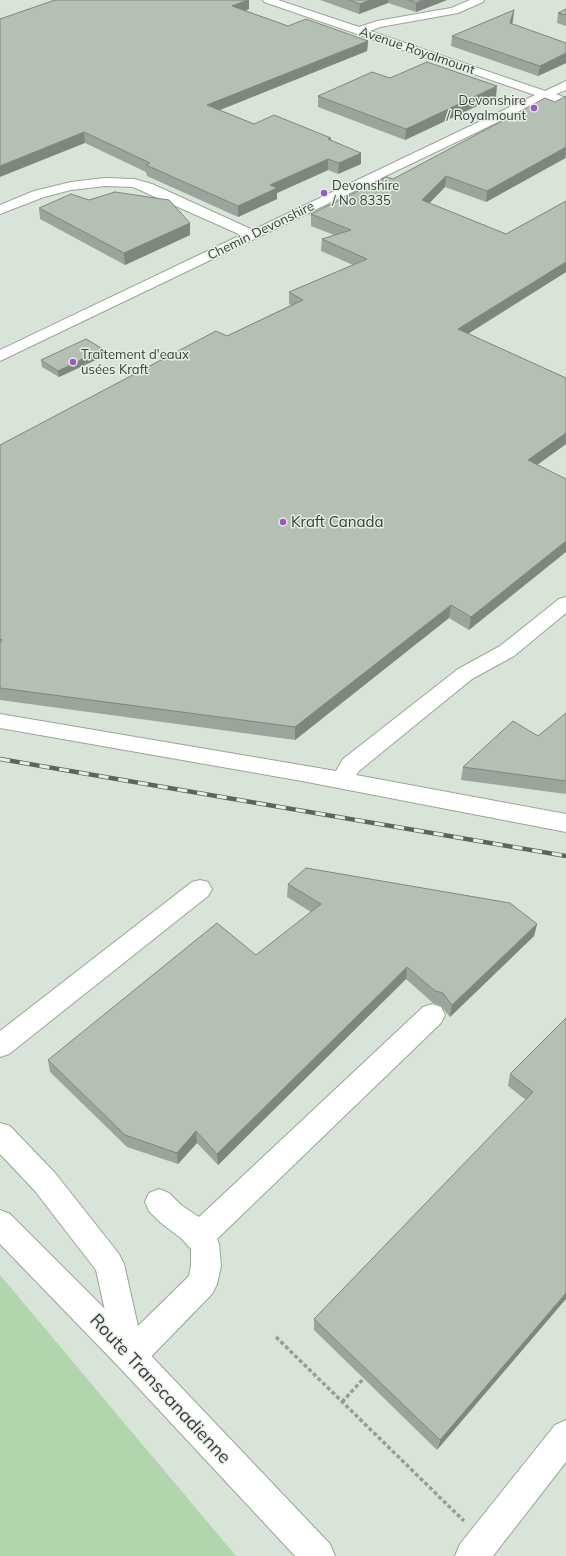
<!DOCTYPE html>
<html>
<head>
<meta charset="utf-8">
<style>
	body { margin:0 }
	canvas { display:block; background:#d9e4d8 }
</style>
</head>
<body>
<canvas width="566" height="1556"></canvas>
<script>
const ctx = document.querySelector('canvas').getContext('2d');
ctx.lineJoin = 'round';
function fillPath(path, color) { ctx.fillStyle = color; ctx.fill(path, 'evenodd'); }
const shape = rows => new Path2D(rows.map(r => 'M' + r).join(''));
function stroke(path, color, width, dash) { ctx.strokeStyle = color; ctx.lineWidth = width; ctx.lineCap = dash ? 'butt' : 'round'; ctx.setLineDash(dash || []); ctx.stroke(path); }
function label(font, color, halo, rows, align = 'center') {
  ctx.font = font + ' Mulish,sans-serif'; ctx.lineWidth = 3; ctx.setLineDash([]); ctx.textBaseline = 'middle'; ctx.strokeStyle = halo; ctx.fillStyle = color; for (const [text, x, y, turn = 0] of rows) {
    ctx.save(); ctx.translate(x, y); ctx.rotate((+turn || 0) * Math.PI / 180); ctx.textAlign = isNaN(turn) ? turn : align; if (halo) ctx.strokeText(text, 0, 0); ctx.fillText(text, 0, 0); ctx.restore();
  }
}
const green = shape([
	[0,1275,236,1556,0,1556]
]);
const path = shape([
	[276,1337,464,1521],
	[342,1402,364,1378]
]);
const minor = shape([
	[263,0,278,0,359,27,377,21,451,8,470,0,484,0,483,2,458,13,380,27,370,31,545,91,566,81,566,90,556,94,566,98,566,106,546,99,0,361,0,350,241,235,133,187,105,186,71,190,44,197,0,214,0,205,34,191,71,182,105,178,134,179,152,184,253,230,535,95,264,2,263,0],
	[566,597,566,613,514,656,472,679,359,771,356,775,566,814,566,832,302,781,0,728,0,714,336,771,343,759,458,669,500,646,559,599,566,597],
	[200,880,208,882,212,889,208,896,9,1054,0,1057,0,1031,192,882,200,880],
	[432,1004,441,1007,445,1015,441,1023,217,1239,219,1244,221,1266,217,1284,212,1294,141,1367,130,1371,119,1367,115,1356,96,1270,35,1191,0,1154,0,1123,10,1126,55,1173,119,1254,124,1264,138,1326,189,1276,191,1266,191,1249,182,1239,161,1223,149,1211,145,1202,149,1193,159,1189,169,1193,181,1205,199,1217,423,1007,432,1004],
	[566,1420,566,1462,493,1556,455,1556,460,1544,555,1425,566,1420]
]);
const major = shape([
	[0,1210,10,1214,141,1345,330,1544,335,1556,295,1556,119,1367,0,1244,0,1210]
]);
const rail = shape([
	[0,759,566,856]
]);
const wall = shape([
	[55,0,249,0,249,9,245,11,288,26,368,41,367,51,220,110,254,124,331,138,331,141,361,153,361,164,338,174,328,170,277,193,277,199,238,217,147,176,146,172,85,143],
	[320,0,447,0,416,12,388,3,359,14],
	[566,9,566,26,557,23,558,13],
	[514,10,513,20,512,24,566,43,566,63,538,76,451,46,452,36],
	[390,78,496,97,405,140,318,107,318,96],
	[566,97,566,158,486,202,445,187,429,203,506,234,566,201,566,272,468,334,566,378,566,444,537,465,469,630,449,618,295,740,0,700,0,445,291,305,289,304,289,292,353,265,321,251,322,239,334,235,311,226,311,214,393,179],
	[89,200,190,223,190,235,125,265,40,219,39,208],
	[103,349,104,356,59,377,42,367,41,360],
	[566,713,566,794,461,780,463,767,538,736],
	[288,884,537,924,534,936,450,1017,441,1006,433,1003,406,979,218,1165,197,1143,178,1164,127,1147,50,1072,48,1060,256,955,311,912,287,897],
	[566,1018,437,1450,314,1330,314,1319,526,1100,508,1086,510,1074]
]);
const shadedWall = shape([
	[248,0,249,0,249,9,232,16,232,6],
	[370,0,388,0,388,3,359,14,360,4],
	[423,0,447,0,416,12,416,3],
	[514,10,513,20,509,34,510,23],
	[368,41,367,51,207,115,207,105],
	[566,53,566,63,538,76,540,66],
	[497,86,496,97,405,140,406,129],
	[84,132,85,143,0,177,0,166],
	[566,147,565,158,486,202,487,191],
	[361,153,361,164,338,174,339,163],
	[328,159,328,170,277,193,277,199,238,217,238,206,270,185],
	[446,176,445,187,421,212,422,200],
	[190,223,190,235,125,265,124,253],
	[566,262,566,272,456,341,458,329],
	[103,349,104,356,59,377,58,371],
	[566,433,566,444,526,473,528,460],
	[566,541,566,552,469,630,471,617],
	[451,605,449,618,295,740,295,727],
	[537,924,534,936,450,1017,452,1005],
	[407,967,406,979,218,1165,217,1154],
	[196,1131,197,1143,178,1164,177,1153],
	[566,1293,566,1299,437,1450,440,1440]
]);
const building = shape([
	[55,0,248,0,232,6,288,26,306,19,368,41,207,105,254,124,274,115,331,138,328,139,361,153,339,163,328,159,270,185,277,188,238,206,146,165,150,163,84,132,0,166,0,19,55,0],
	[349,0,370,0,360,4,349,0],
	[409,0,423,0,416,3,409,0],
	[566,9,566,15,558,13,566,9],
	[514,10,510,23,566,43,566,53,540,66,452,36,514,10],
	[427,62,497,86,406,129,318,96,372,72,390,78,427,62],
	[566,97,566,147,487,191,446,176,422,200,506,234,566,201,566,262,458,329,566,378,566,433,528,460,566,479,566,541,471,617,451,605,295,727,0,688,0,644,2,639,0,640,0,445,216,331,227,336,303,300,289,292,367,259,322,239,351,230,311,214,387,177,393,179,545,98,555,102,566,96,566,97],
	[115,192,169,200,190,223,124,253,39,208,71,194,89,200,115,192],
	[86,339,103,349,58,371,41,360,86,339],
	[566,713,566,781,463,767,513,721,538,736,566,713],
	[306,868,510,903,537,924,452,1005,443,993,435,991,407,967,217,1154,196,1131,177,1153,125,1135,48,1060,217,923,256,955,321,904,288,884,306,868],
	[566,1018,566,1293,440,1440,314,1319,533,1092,510,1074,566,1018]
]);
const markers = [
	[534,108,4,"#9e57cb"],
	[324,193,4,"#9e57cb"],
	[73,362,4,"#9e57cb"],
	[283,522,4,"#9e57cb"]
];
const farStreetnames = [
	["Avenue Royalmount",417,51,19],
	["Chemin Devonshire",261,231,-26]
];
const farPoinames = [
	["Devonshire",526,101,"right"],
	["/ Royalmount",526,116,"right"],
	["Devonshire",332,186],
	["/ No 8335",332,201],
	["Traîtement d'eaux",81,355],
	["usées Kraft",81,370]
];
const poiNames = [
	["Kraft Canada",291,522]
];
const nearStreetnames = [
	["Route Transcanadienne",160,1389,47]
];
fillPath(green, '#b1d6ad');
stroke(minor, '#9aa499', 2);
stroke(major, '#9aa499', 2);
stroke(path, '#969e95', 3.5, [4, 2.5]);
fillPath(minor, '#fff');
fillPath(major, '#fff');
stroke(rail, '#5e645d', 4.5);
stroke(rail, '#e6f1e5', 3, [10]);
fillPath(wall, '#9ca59b');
fillPath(shadedWall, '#7f867e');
fillPath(building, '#b5c0b4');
stroke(building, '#7f867e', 1);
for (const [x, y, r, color] of markers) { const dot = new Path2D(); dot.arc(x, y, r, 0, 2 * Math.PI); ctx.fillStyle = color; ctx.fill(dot); stroke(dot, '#e6f1e5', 1.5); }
label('13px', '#383c37', '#e6f1e5', farStreetnames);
label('13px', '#383c37', '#e6f1e5', farPoinames, 'left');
label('15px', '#383c37', '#e6f1e5', poiNames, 'left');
label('18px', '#383c37', '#e6f1e5', nearStreetnames);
</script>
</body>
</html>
